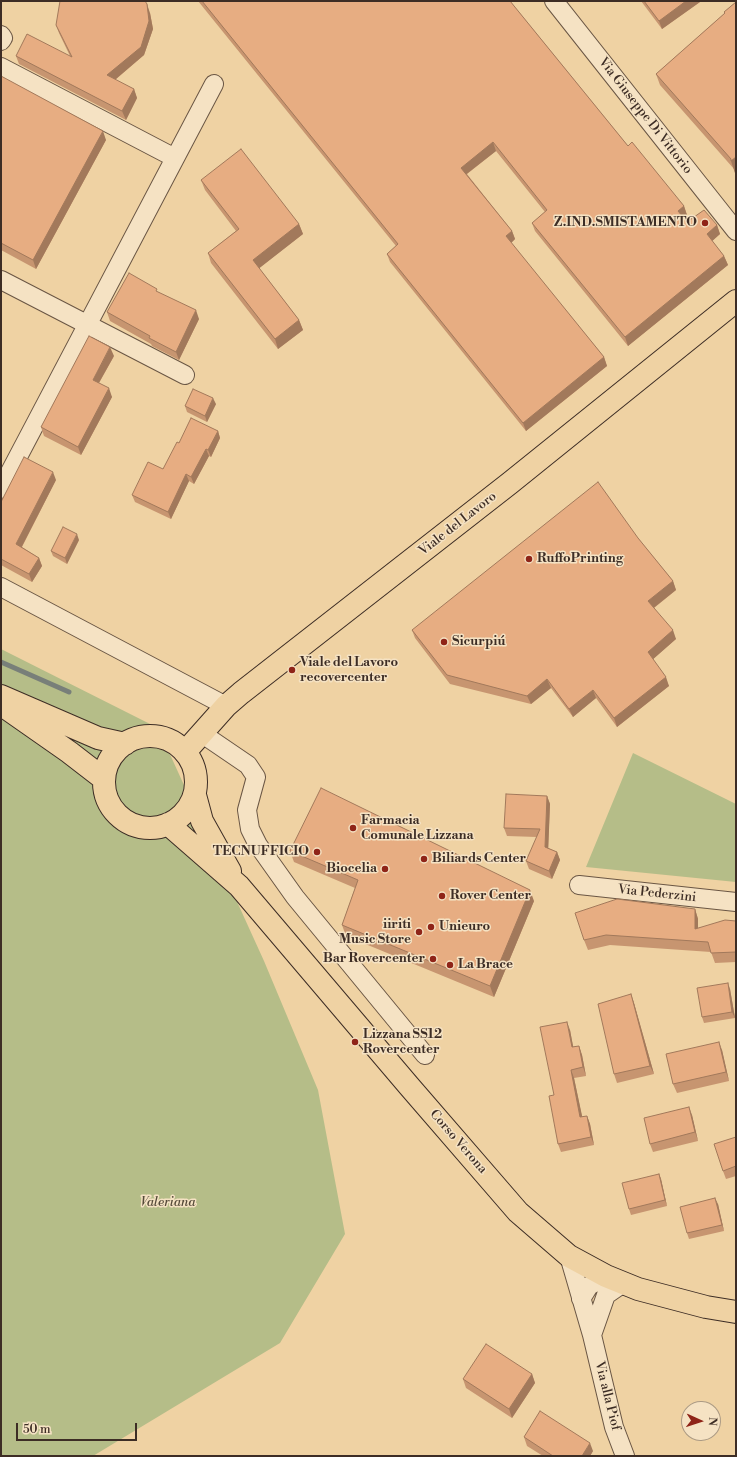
<!DOCTYPE html>
<html>
<head>
<meta charset="utf-8">
<style>
	body { margin:0 }
	#map { position:relative; width:737px; height:1457px; overflow:hidden; background:#efd2a3; font-family:"Libre Bodoni",serif }
	canvas { display:block }
	.frame { position:absolute; inset:0; border:2px solid #3d2d25; pointer-events:none }
	.north { position:absolute; left:681px; top:1401px; width:40px; height:40px; box-sizing:border-box; background:#f5e2c3; border:1px solid #ab9a84; border-radius:50%; rotate:93deg; font-size:11px; font-weight:700; line-height:16px; text-align:center; color:#3d2d25 }
	.north::after { content:''; display:block; margin:auto; width:14px; height:18px; background:#8f2418; clip-path:polygon(50% 0,100% 100%,50% 72%,0 100%) }
	.scale { position:absolute; left:16px; top:1423px; width:121px; height:18px; box-sizing:border-box; border:2px solid #3d2d25; border-top:0; padding-left:5px; font-size:12px; line-height:14px; white-space:nowrap; color:#3d2d25; -webkit-text-stroke:3px #f5e2c3; paint-order:stroke }
</style>
</head>
<body>
<div id="map">
<canvas width="737" height="1457"></canvas>
<div class="frame"></div>
<div class="north">N</div>
<div class="scale">50 m</div>
</div>
<script>
const ctx = document.querySelector('canvas').getContext('2d');
ctx.lineJoin = 'round';
function fillPath(path, color) { ctx.fillStyle = color; ctx.fill(path, 'evenodd'); }
const shape = rows => new Path2D(rows.map(r => 'M' + r).join(''));
function stroke(path, color, width, dash) { ctx.strokeStyle = color; ctx.lineWidth = width; ctx.lineCap = dash ? 'butt' : 'round'; ctx.setLineDash(dash || []); ctx.stroke(path); }
function label(font, color, halo, rows, align = 'center') {
  ctx.font = font + ' "Libre Bodoni",serif'; ctx.lineWidth = 3; ctx.setLineDash([]); ctx.textBaseline = 'middle'; ctx.strokeStyle = halo; ctx.fillStyle = color; for (const [text, x, y, turn = 0] of rows) {
    ctx.save(); ctx.translate(x, y); ctx.rotate((+turn || 0) * Math.PI / 180); ctx.textAlign = isNaN(turn) ? turn : align; if (halo) ctx.strokeText(text, 0, 0); ctx.fillText(text, 0, 0); ctx.restore();
  }
}
const green = shape([
	[1,649,158,728,264,961,318,1090,345,1234,280,1343,93,1456,1,1456],
	[633,753,736,804,736,882,586,867]
]);
const stream = shape([
	[1,662,69,692]
]);
const minor = shape([
	[554,1,736,231],
	[1,35,3,38,1,41],
	[1,67,175,158],
	[1,280,185,375],
	[1,489,214,84],
	[1,587,226,706],
	[201,733,248,765,256,777,247,810,250,829,258,845,295,897,425,1055],
	[579,885,736,902],
	[569,1256,592,1335,614,1427,625,1456],
	[581,1299,589,1286,606,1276,606,1288],
	[592,1335,606,1295,622,1284]
]);
const major = shape([
	[1,696,98,738,125,744],
	[9,710,69,752,104,779],
	'104 782a46 46 0 1 1 92 0a46 46 0 1 1-92 0Z',
	[185,752,226,706,241,693,510,483,736,301],
	[195,795,202,821,230,871],
	[168,824,239,886,409,1086,518,1212,569,1256,606,1276,638,1289,706,1307,736,1312]
]);
const wall = shape([
	[198,1,510,1,628,146,684,206,687,215,683,218,687,222,717,225,720,234,712,241,724,256,728,265,628,346,535,231,532,223,545,212,496,151,467,174,512,231,515,239,511,243,604,357,607,366,526,431,390,262,387,254,396,246],
	[641,1,699,1,700,2,662,29],
	[736,2,735,173,734,169,660,85,656,74,725,13,724,12],
	[150,13,153,29,144,55,115,80,134,89,137,98,126,120,19,64,16,56,70,56,59,33,56,25],
	[1,76,106,140,36,269,1,250],
	[201,180,299,224,303,234,259,268,299,320,303,330,278,349,211,263,208,253,236,231,205,190],
	[158,292,199,319,179,360,152,346,151,344,110,321,107,312],
	[114,356,99,383,112,397,81,455,44,436,41,427],
	[216,404,207,422,187,412,185,406],
	[218,431,220,438,211,457,209,456,194,484,189,481,171,519,135,502,132,495,163,469,179,443],
	[56,480,22,547,39,558,42,566,32,582,1,565,1,502],
	[638,538,673,581,676,590,654,608,676,639,653,659,669,686,617,727,596,698,573,717,551,688,531,704,450,684,415,638,412,630],
	[79,540,67,564,53,556,51,551],
	[547,796,550,804,548,848,557,852,560,860,552,879,529,869,526,861,537,837,507,836,504,828],
	[290,851,534,901,494,997,346,936,342,925,355,888,294,862],
	[695,909,698,919,698,928,736,921,736,962,715,963,711,952,610,945,588,950,584,940],
	[730,989,735,1018,704,1023,702,1017],
	[631,994,634,1003,654,1074,617,1083,614,1074],
	[570,1030,573,1047,579,1046,582,1055,586,1076,574,1078,582,1117,587,1116,590,1124,594,1145,561,1152,558,1144,554,1095],
	[722,1050,729,1081,677,1093,673,1084],
	[692,1115,698,1141,653,1152,650,1144],
	[736,1137,736,1176,726,1179,723,1171],
	[659,1174,661,1179,667,1206,631,1215,629,1209],
	[718,1204,724,1231,689,1239,687,1233],
	[532,1374,535,1383,512,1418,466,1388,463,1379],
	[524,1437,593,1451,590,1456,543,1456,527,1446]
]);
const shadedWall = shape([
	[686,1,699,1,700,2,662,29,659,21],
	[147,4,150,13,153,29,144,55,110,84,107,75],
	[134,89,137,98,126,120,122,111],
	[103,131,106,140,36,269,33,260],
	[493,142,496,151,464,176,461,168],
	[736,157,736,172,735,173,731,161],
	[684,206,687,215,681,220,678,211],
	[299,224,303,234,257,270,253,260],
	[717,225,720,234,710,243,707,234],
	[512,231,515,239,509,245,506,236],
	[724,256,728,265,628,346,625,337],
	[196,310,199,319,179,360,176,352],
	[299,320,303,330,278,349,275,339],
	[110,347,114,356,96,388,93,380],
	[604,357,607,366,526,431,523,423],
	[109,388,112,397,81,455,78,447],
	[213,398,216,404,207,422,205,416],
	[218,431,220,438,211,457,208,450],
	[206,449,209,456,194,484,191,477],
	[53,472,56,480,19,552,16,544],
	[186,474,189,481,171,519,168,512],
	[77,534,79,540,67,564,65,558],
	[39,558,42,566,32,582,29,574],
	[673,581,676,590,651,610,648,601],
	[673,630,676,639,651,661,648,652],
	[666,677,669,686,617,727,614,718],
	[547,679,551,688,531,704,527,696],
	[593,690,596,698,573,717,569,709],
	[547,796,550,804,548,855,545,847],
	[557,852,560,860,552,879,549,871],
	[530,890,534,901,494,997,490,986],
	[695,909,698,919,698,939,695,929],
	[728,983,730,989,735,1018,732,1012],
	[631,994,634,1003,654,1074,650,1066],
	[567,1022,570,1030,575,1056,572,1047],
	[719,1042,722,1050,729,1081,726,1072],
	[579,1046,582,1055,586,1076,583,1067],
	[571,1070,574,1078,584,1125,580,1117],
	[689,1107,692,1115,698,1141,695,1132],
	[587,1116,590,1124,594,1145,591,1137],
	[659,1174,661,1179,667,1206,665,1200],
	[715,1198,718,1204,724,1231,722,1225],
	[532,1374,535,1383,512,1418,509,1409],
	[590,1443,593,1451,590,1456,582,1456]
]);
const building = shape([
	[60,1,145,1,147,4,149,21,141,47,107,75,134,89,122,111,16,56,27,34,72,57,56,25,60,1],
	[202,1,510,1,628,146,632,142,684,206,678,211,687,222,704,210,717,225,707,234,724,256,625,337,532,223,547,210,493,142,461,168,512,231,506,236,604,357,523,423,387,254,398,244,202,1],
	[644,1,686,1,659,21,644,1],
	[736,2,736,157,731,161,731,159,656,74,725,13,724,12,736,2],
	[1,76,103,131,33,260,1,243,1,76],
	[241,149,299,224,253,260,299,320,275,339,208,253,239,229,201,180,241,149],
	[129,273,157,289,156,291,196,310,176,352,149,338,150,336,107,312,129,273],
	[89,336,110,347,93,380,109,388,78,447,41,427,89,336],
	[193,389,213,398,205,416,185,406,193,389],
	[191,418,218,431,208,450,206,449,191,477,186,474,168,512,132,495,148,462,163,469,177,442,179,443,191,418],
	[24,457,53,472,16,544,39,558,29,574,1,559,1,502,24,457],
	[598,482,638,538,673,581,648,601,673,630,648,652,666,677,614,718,593,690,569,709,547,679,527,696,447,675,412,630,598,482],
	[63,527,77,534,65,558,51,551,63,527],
	[321,788,530,890,490,986,342,925,358,880,290,851,321,788],
	[506,794,547,796,545,847,557,852,549,871,526,861,540,829,504,828,506,794],
	[617,899,695,909,695,929,725,920,736,921,736,952,711,953,708,942,606,935,584,940,575,913,617,899],
	[728,983,732,1012,702,1017,697,988,728,983],
	[631,994,650,1066,614,1074,598,1004,631,994],
	[567,1022,572,1047,579,1046,583,1067,571,1070,580,1117,587,1116,591,1137,558,1144,549,1096,554,1095,540,1027,567,1022],
	[719,1042,726,1072,673,1084,666,1054,719,1042],
	[689,1107,695,1132,650,1144,644,1118,689,1107],
	[736,1137,736,1166,723,1171,714,1144,736,1137],
	[659,1174,665,1200,629,1209,622,1183,659,1174],
	[715,1198,722,1225,687,1233,680,1207,715,1198],
	[486,1344,532,1374,509,1409,463,1379,486,1344],
	[540,1411,590,1443,582,1456,553,1456,524,1437,540,1411]
]);
const markers = [
	[705,223,4,"#8f2418"],
	[529,559,4,"#8f2418"],
	[444,642,4,"#8f2418"],
	[292,670,4,"#8f2418"],
	[353,828,4,"#8f2418"],
	[317,852,4,"#8f2418"],
	[424,859,4,"#8f2418"],
	[385,869,4,"#8f2418"],
	[442,896,4,"#8f2418"],
	[431,927,4,"#8f2418"],
	[419,932,4,"#8f2418"],
	[433,959,4,"#8f2418"],
	[450,965,4,"#8f2418"],
	[355,1042,4,"#8f2418"]
];
const streetNames = [
	["Via Giuseppe Di Vittorio",645,116,52],
	["Viale del Lavoro",458,524,-38],
	["Via Pederzini",657,894,6],
	["Corso Verona",458,1142,49],
	["Via alla Piof",607,1396,76]
];
const poiNames = [
	["Z.IND.SMISTAMENTO",697,223,"right"],
	["RuffoPrinting",537,559],
	["Sicurpiú",452,642],
	["Viale del Lavoro",300,663],
	["recovercenter",300,678],
	["Farmacia",361,821],
	["Comunale Lizzana",361,836],
	["TECNUFFICIO",309,852,"right"],
	["Biliards Center",432,859],
	["Biocelia",377,869,"right"],
	["Rover Center",450,896],
	["iiriti",411,925,"right"],
	["Music Store",411,940,"right"],
	["Unieuro",439,927],
	["Bar Rovercenter",425,959,"right"],
	["La Brace",458,965],
	["Lizzana SS12",363,1035],
	["Rovercenter",363,1050]
];
const parkNames = [
	["Valeriana",168,1203]
];
fillPath(green, '#b5bd88');
stroke(stream, '#787f79', 5);
stroke(minor, '#6a5644', 20);
stroke(major, '#3d2d25', 24);
stroke(minor, '#f5e2c3', 18);
stroke(major, '#efd2a3', 22);
fillPath(wall, '#c79570');
fillPath(shadedWall, '#a2795b');
fillPath(building, '#e7ad82');
stroke(building, '#a2795b', 1);
for (const [x, y, r, color] of markers) { const dot = new Path2D(); dot.arc(x, y, r, 0, 2 * Math.PI); ctx.fillStyle = color; ctx.fill(dot); stroke(dot, '#f5e2c3', 1.5); }
label('13px', '#3d2d25', '#f5e2c3', streetNames);
label('bold 13px', '#3d2d25', '#f5e2c3', poiNames, 'left');
label('italic 13px', '#554a39', '#f5e2c3', parkNames);
</script>
</body>
</html>
